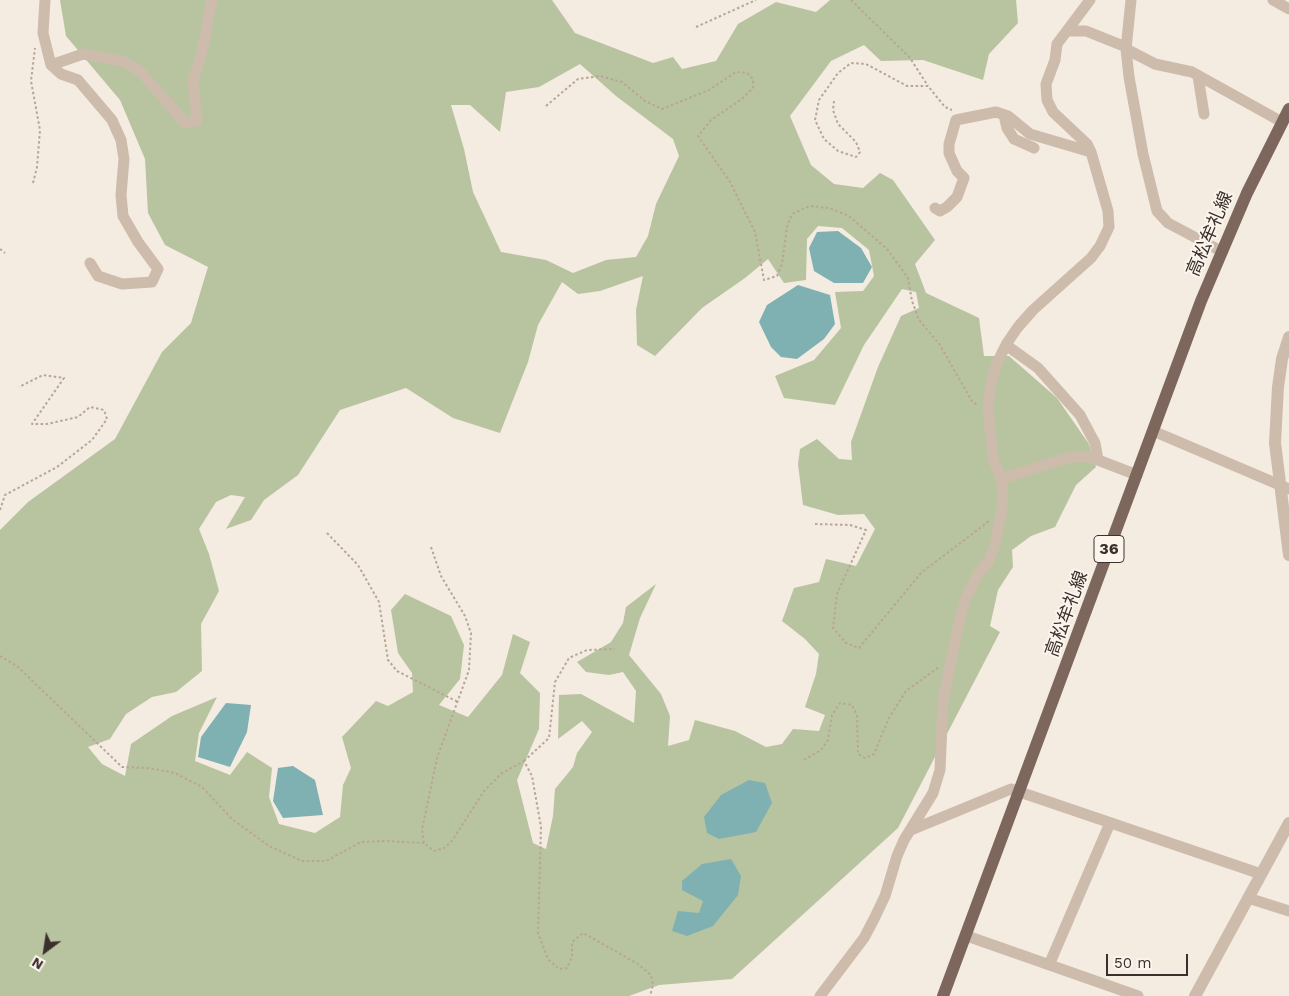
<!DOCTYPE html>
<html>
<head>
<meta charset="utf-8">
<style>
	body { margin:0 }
	#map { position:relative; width:1289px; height:996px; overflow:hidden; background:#f4ebe1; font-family:"Work Sans",sans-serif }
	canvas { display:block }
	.north { position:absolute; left:20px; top:926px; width:50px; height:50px; -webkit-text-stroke:4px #fbf5ee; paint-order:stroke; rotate:211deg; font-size:14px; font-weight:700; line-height:20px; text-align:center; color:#3b302b }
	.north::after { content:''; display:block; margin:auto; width:18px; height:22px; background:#3b302b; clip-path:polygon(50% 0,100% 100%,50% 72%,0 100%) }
	.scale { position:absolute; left:1106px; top:954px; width:82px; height:22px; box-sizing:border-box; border:2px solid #3b302b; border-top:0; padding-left:6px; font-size:15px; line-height:18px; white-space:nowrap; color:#3b302b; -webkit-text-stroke:4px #fbf5ee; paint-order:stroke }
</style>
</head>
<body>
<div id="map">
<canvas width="1289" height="996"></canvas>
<div class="north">N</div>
<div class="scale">50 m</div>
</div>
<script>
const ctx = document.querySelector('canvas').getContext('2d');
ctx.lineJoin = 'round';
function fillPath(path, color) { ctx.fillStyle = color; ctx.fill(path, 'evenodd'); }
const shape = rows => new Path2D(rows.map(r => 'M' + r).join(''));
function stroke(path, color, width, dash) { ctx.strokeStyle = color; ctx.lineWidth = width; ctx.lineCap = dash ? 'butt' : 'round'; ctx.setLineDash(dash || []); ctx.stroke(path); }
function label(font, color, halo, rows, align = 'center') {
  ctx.font = font + ' "Work Sans","Noto Sans JP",sans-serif'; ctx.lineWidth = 4; ctx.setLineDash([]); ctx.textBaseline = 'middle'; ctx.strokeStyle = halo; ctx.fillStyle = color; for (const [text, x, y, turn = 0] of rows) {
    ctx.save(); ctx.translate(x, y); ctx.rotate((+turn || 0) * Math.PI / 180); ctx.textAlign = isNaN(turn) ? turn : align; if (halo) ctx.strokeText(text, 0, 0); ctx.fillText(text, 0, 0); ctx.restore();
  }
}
const green = shape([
	[60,0,552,0,575,33,653,63,673,57,682,69,716,61,738,24,776,2,816,12,830,0,1016,0,1018,23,989,54,983,80,923,60,881,61,864,45,831,61,790,116,811,165,834,184,863,188,880,173,893,180,935,240,915,264,926,293,979,318,984,356,1009,356,1057,398,1089,444,1096,467,1076,485,1055,527,1031,536,1012,550,1013,567,998,590,990,626,1000,632,898,828,732,979,659,985,629,996,0,996,0,530,28,502,115,439,162,352,191,323,208,267,165,245,148,213,145,159,120,100,66,36],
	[580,64,616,96,673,139,679,156,656,204,648,236,636,257,606,260,573,273,546,260,501,252,473,192,464,149,451,105,470,105,500,132,506,92,539,87],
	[818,226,842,228,869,250,874,276,863,291,835,292,841,328,814,360,775,376,784,398,835,405,864,345,902,289,916,292,919,308,901,316,878,367,851,442,852,460,839,459,817,439,800,449,798,464,803,505,838,515,864,514,875,529,856,566,826,559,819,582,794,588,782,621,805,639,819,654,816,674,805,707,825,715,819,731,793,729,782,744,766,747,735,731,695,720,689,740,668,746,670,716,661,694,629,655,640,618,656,584,626,607,623,623,611,642,577,662,586,672,609,675,623,672,636,691,634,723,581,694,559,695,558,739,582,721,592,732,577,753,573,767,555,789,553,816,546,849,533,843,517,780,539,729,540,693,520,673,530,642,513,634,502,675,468,717,439,705,460,679,464,645,451,616,405,594,391,610,398,653,412,673,413,692,388,706,376,701,342,737,351,768,343,785,340,817,315,833,279,824,269,797,272,768,247,752,230,775,195,761,199,733,217,697,172,716,131,744,125,776,102,764,88,747,110,739,126,714,152,697,176,692,202,671,201,624,219,591,209,554,199,529,216,502,231,495,245,497,226,529,251,520,264,500,298,475,340,410,406,388,453,418,500,433,528,362,538,325,562,282,578,294,600,291,643,276,636,310,637,345,655,356,702,308,745,278,768,259,784,283,806,280,807,239]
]);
const water = shape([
	[838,231,861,248,872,267,863,283,834,283,814,271,809,248,817,232],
	[798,285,830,295,835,324,824,339,797,359,781,357,771,347,759,322,767,305],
	[226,703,251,705,247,732,230,767,198,757,201,737],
	[293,766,315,780,323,815,283,818,273,801,278,768],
	[749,780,765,783,772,803,756,832,719,839,707,833,704,817,721,795],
	[731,859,741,876,738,895,713,926,687,936,672,931,678,911,699,913,703,901,682,890,682,881,702,864]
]);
const path = shape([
	[851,0,910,58,928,86],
	[696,27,756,0],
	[834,101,833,110,838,124,856,142,860,152,856,157,838,151,824,139,815,120,819,100,838,73,851,63,866,64,907,86,928,86,945,107,952,110],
	[546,106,578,79,600,76,622,82,645,101,662,109,709,90,736,72,747,73,753,79,753,88,742,99,711,120,698,136,730,182,755,232,764,280,777,276,782,264,787,227,792,214,810,206,829,208,849,216,887,249,908,278,912,301,919,320,940,345,973,403,977,404],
	[33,183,37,167,40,130,31,81,35,48],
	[0,249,5,253],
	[0,510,5,495,57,467,92,440,107,419,104,410,90,407,78,417,47,424,32,424,64,378,43,375,19,387],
	[815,524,850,525,866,530,837,594,833,628,846,643,859,648,921,573,989,521],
	[327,533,358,565,379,602,388,660,397,671,458,702],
	[431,547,441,576,465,616,471,633,469,670,437,758,422,830,424,843,434,851,444,848,452,841,484,791,502,773,524,761,532,776,541,827,538,933,548,959,559,969,567,968,572,957,572,942,583,933,638,964,651,975,653,985,650,996],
	[0,656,17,666,122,767,149,768,175,773,202,787,232,819,269,846,302,861,326,861,361,842,385,841,424,843],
	[804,760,821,750,828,740,832,715,840,703,852,705,857,715,858,754,865,758,874,754,889,718,906,691,939,667],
	[524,761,549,738,555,682,569,658,587,650,615,649]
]);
const minor = shape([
	[45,0,43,33,51,65,61,74,78,80,112,120,121,140,124,159,121,195,123,216,138,242,158,269,152,282,122,284,98,276,90,263],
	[1131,0,1126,49,1155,64,1192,72,1282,122],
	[1273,0,1289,9],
	[1068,31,1086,31,1126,47],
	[1126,49,1129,77,1143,154,1157,211,1168,223,1221,251],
	[51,65,83,54,122,61,140,71,185,123,197,121,193,80,201,56,212,0],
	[1198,76,1204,114],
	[1004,115,1007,128,1014,139,1034,148],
	[935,208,940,211,947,207,957,197,964,178,957,171,949,153,949,144,956,120,996,112,1008,116,1030,134,1091,152],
	[1006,345,1038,368,1080,415,1095,443,1098,460],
	[1153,431,1289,489],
	[1001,479,1070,457,1090,457,1137,475],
	[911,830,1011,789,1261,874],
	[1248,898,1289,911],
	[967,936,1138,996],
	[1049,965,1110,823],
	[820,996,864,938,874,919,885,896,897,856,904,840,933,793,940,770,943,701,960,618,966,598,978,574,989,560,994,548,1002,510,1003,493,1001,479,993,459,988,408,991,384,996,365,1007,343,1018,327,1033,310,1091,258,1100,246,1109,227,1108,211,1091,152,1087,144,1053,112,1047,100,1046,84,1055,60,1057,44,1090,0]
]);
const tertiary = shape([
	[1289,337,1282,359,1278,387,1275,443,1289,555],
	[1195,996,1289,823]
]);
const primary = shape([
	[943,996,1201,301,1247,193,1289,109]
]);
const shields = [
	[1109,549,30]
];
const shieldNames = [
	["36",1109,549]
];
const streetNames = [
	["高松牟礼線",1210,234,-67],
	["高松牟礼線",1067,614,-70]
];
fillPath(green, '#b8c4a0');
fillPath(water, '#7fb0b2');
stroke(path, '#b9a596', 2, [2.5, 2.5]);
stroke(minor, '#cdbbac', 11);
stroke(tertiary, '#cdbbac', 12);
stroke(primary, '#7d675c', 12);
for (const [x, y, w] of shields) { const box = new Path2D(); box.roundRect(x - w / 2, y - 13.5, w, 27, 4); ctx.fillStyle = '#fbf5ee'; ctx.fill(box); stroke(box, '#3b302b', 1); }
label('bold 16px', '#3b302b', null, shieldNames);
label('18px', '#3b302b', '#fbf5ee', streetNames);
</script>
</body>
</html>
